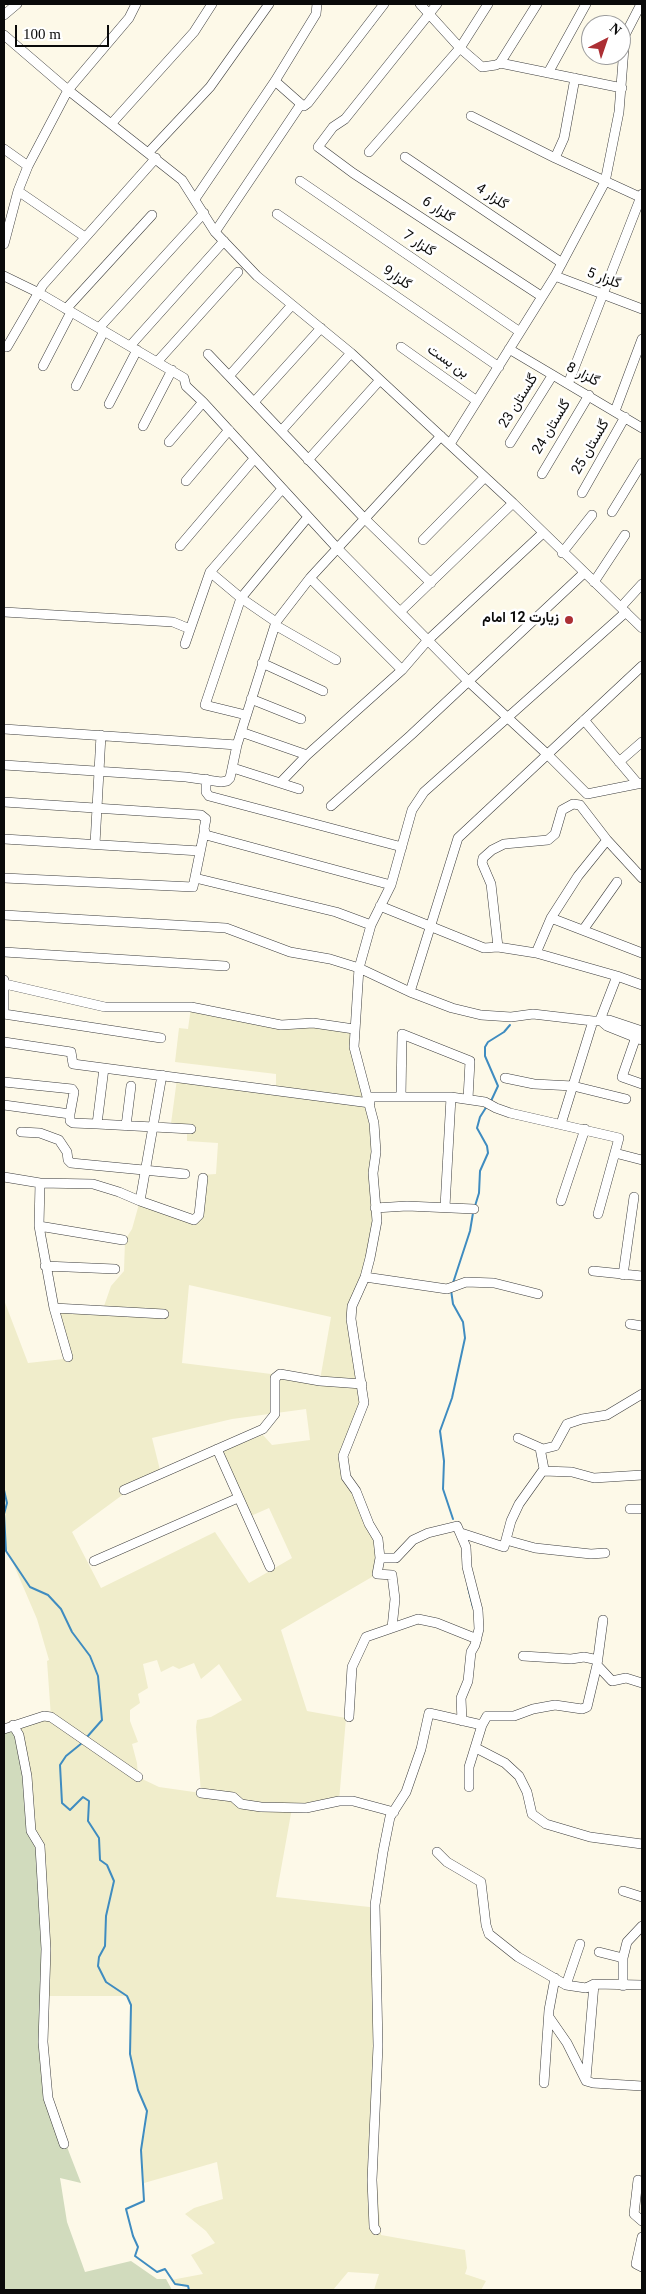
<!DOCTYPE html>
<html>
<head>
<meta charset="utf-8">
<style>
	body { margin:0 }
	#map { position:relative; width:646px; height:2294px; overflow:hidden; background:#fdf9e8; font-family:Georgia,serif }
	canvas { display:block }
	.frame { position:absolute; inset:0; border:5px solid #0a0a0a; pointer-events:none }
	.north { position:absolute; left:581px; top:15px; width:50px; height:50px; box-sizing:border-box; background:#fff; border:1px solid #9d9d9d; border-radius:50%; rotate:41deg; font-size:14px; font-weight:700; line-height:20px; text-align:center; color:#0a0a0a }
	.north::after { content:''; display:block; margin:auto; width:18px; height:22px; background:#ac2f34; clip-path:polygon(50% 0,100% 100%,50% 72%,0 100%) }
	.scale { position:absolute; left:15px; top:25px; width:94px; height:22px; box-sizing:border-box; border:2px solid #0a0a0a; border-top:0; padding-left:6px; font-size:15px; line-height:18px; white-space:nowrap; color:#0a0a0a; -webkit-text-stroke:4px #fff; paint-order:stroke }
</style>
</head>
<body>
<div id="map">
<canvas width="646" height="2294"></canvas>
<div class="frame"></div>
<div class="north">N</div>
<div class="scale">100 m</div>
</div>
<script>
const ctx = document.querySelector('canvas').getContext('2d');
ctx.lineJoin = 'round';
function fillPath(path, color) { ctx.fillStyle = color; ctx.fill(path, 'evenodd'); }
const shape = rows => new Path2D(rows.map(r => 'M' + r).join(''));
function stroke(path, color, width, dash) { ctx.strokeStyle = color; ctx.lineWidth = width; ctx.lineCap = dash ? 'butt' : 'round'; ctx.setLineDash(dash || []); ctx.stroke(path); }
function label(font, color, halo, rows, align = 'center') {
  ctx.font = font + ' Georgia,Vazirmatn,serif'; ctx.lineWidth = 5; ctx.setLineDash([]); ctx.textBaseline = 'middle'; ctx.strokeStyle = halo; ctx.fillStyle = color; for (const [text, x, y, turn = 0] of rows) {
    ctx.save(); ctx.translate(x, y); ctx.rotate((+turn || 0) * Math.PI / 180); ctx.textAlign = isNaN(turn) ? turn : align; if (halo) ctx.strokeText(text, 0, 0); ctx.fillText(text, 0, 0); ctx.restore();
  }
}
const farmland = shape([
	[191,1007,254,1021,354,1029,368,1097,377,1221,352,1306,364,1395,344,1469,378,1539,377,1574,281,1630,307,1711,346,1718,339,1801,292,1808,276,1897,379,1908,374,2123,378,2141,375,2156,381,2235,465,2250,467,2268,465,2274,486,2281,481,2290,374,2290,379,2274,348,2272,333,2290,189,2290,188,2286,175,2284,171,2280,203,2274,191,2255,215,2243,206,2231,185,2214,194,2208,223,2199,217,2162,144,2183,141,2150,146,2128,147,2111,138,2090,130,2054,131,2005,127,1996,43,1996,31,1831,13,1725,51,1717,47,1661,49,1660,37,1619,7,1549,4,1531,4,1300,28,1363,64,1359,58,1308,103,1309,111,1286,124,1271,125,1240,132,1229,139,1204,195,1215,201,1175,216,1174,218,1143,187,1141,187,1131,170,1131,177,1079,276,1090,276,1074,175,1062,179,1028,188,1029],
	[189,1285,331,1317,320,1380,182,1363],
	[306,1409,310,1440,272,1445,263,1435,216,1453,244,1519,269,1508,292,1558,249,1583,215,1532,101,1588,72,1532,121,1496,161,1474,152,1438,232,1419],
	[157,1660,161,1672,173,1666,179,1669,194,1663,201,1679,219,1664,242,1700,211,1717,197,1720,196,1727,201,1793,159,1787,138,1777,137,1763,132,1744,138,1742,130,1721,130,1710,140,1703,138,1694,148,1688,143,1664]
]);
const cemetery = shape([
	[13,1725,19,1735,31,1831,40,1846,43,1996,48,2098,81,2183,60,2178,67,2222,85,2272,131,2261,157,2279,166,2279,172,2290,4,2290,4,1729]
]);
const stream = shape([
	[491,1101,498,1086,485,1056,485,1047,488,1042,504,1032,510,1025],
	[475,1206,479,1193,480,1171,488,1153,487,1146,477,1128,480,1117,487,1106],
	[453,1283,470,1231,473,1213],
	[451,1290,453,1304,463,1322,465,1338,452,1398,440,1431,444,1461,443,1489,453,1519],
	[4,1490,7,1503,4,1514,6,1551,30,1587,48,1595,61,1609,72,1632,90,1656,98,1676,102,1720,87,1737],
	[468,1587,473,1607],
	[82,1743,66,1756,60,1765,62,1803,70,1810,83,1797,89,1801,88,1821,99,1838,100,1860,107,1865,114,1881,106,1916,105,1946,99,1957,98,1966,106,1982,127,1996,131,2005,130,2054,138,2090,147,2111,141,2150,144,2201,126,2209,133,2236,138,2247,135,2256,157,2272,165,2269,175,2284,188,2286,189,2290]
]);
const minor = shape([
	[420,4,460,48,482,67,496,65,500,63,622,88],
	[437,4,345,119,333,127,318,147,353,173,541,296],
	[4,15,17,4],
	[4,35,68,90,182,180,215,232,257,276,351,353,513,503,642,628],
	[500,63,537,4],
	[548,73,586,4],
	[275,81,301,104,304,106,308,103,384,4],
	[471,116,555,158,642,198],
	[112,123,194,32,212,4],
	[4,149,28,166],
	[149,152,210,87,269,4],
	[369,152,460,48,488,4],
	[405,157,562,263],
	[555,158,564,138,575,78],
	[300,181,520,332],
	[18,191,85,237],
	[195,199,275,81,316,14,317,4],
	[277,214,499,367],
	[215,232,301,104],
	[4,244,18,191,28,166,68,90,129,18,136,4],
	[4,276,39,293,184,378,186,386,203,402,337,548,468,681,548,755,587,794,642,783],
	[555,276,642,309],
	[66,309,152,215],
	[99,328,204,213],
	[130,346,224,241],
	[7,347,43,285,156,158],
	[401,347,477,401],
	[509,349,642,428],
	[208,354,364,518,431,583],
	[157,362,238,272],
	[43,366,71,312],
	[230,375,292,305],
	[568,384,642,194],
	[76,386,104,331],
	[255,401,321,328],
	[109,404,137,350],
	[615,411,642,339],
	[143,426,172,370],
	[282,430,351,353],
	[169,442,203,402],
	[510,443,552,376],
	[450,444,555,276,605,182,619,112,625,35,641,4],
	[308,460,380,380],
	[542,474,589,395],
	[186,481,229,430],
	[582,493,625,417],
	[612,512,642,463],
	[423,540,485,477],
	[180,546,254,459],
	[562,553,592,515],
	[210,572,241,598,276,622],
	[310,578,402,670],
	[594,582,625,535],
	[621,607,642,584],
	[4,612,173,622,190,629],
	[400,612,513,503],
	[275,625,336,660],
	[185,644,210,572,282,489],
	[262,663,323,691],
	[251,699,301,719],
	[246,715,205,705,241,598,308,517],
	[584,720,638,784],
	[4,729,237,745],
	[241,732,307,755],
	[619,762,642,742],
	[4,765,186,777,221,782,227,781,230,778,237,745,276,622,310,578,441,436],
	[233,768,299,789],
	[206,779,206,792,209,796,402,847],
	[280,783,307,755,402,670,427,641,543,533],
	[4,802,201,815,206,819,204,829,206,835,391,885],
	[331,806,411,735,584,573],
	[4,839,200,851],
	[95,844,101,735],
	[4,878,193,887,204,833],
	[195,878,336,912,371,925],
	[380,906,484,948,498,947,536,953,617,976,642,985],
	[4,915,226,928,290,952,330,959,359,968,410,992,452,1008,481,1015,511,1017,533,1014,593,1021,609,1020,642,1031],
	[551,918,642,953],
	[583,930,617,882],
	[498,947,491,884,482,863,483,858,492,850,504,844,548,840,555,834,562,810,573,804,580,805,607,840],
	[4,952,225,966],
	[536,953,551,918,578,876,607,840,642,878],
	[617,976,600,1020,607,1026,642,1040],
	[5,984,105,1007,191,1007,281,1025,313,1023,354,1029],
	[410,992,458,838,642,666],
	[4,1013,4,980],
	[4,1014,161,1038],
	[637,1034,622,1077,642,1084],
	[4,1042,71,1052,73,1064,370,1103],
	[104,1068,97,1124,191,1129],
	[505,1078,534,1084,573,1086,626,1099],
	[4,1082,72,1089,74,1092,70,1114,70,1121,73,1123,97,1124],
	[368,1097,451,1097,485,1102,496,1108,510,1113,619,1138,598,1214],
	[401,1097,402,1034,470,1061,468,1099],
	[4,1105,70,1114],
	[561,1124,593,1021],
	[126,1126,131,1086],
	[21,1132,40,1133,59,1140,67,1152,68,1160,71,1163,185,1174],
	[615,1153,642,1160],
	[4,1177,40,1183,93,1184,119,1192,140,1201,194,1220,199,1215,203,1178],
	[40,1183,39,1226,54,1308,68,1357],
	[140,1201,162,1075],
	[561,1201,585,1129],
	[445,1207,451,1097],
	[375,1208,407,1206,474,1209],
	[39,1226,123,1240],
	[45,1266,115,1269],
	[593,1271,642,1276],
	[623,1275,634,1197],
	[365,1277,447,1289,466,1282,494,1283,538,1294],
	[54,1308,164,1314],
	[630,1324,642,1326],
	[518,1438,543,1449,555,1446,567,1424,582,1419,607,1415,642,1394],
	[217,1449,270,1567],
	[543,1471,572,1472,594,1478,642,1475],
	[124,1490,263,1429,275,1414,275,1378,280,1374,320,1381,362,1384],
	[630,1509,642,1509],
	[461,1533,504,1547,511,1521,519,1504,544,1469,540,1448],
	[506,1540,535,1548,591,1554,605,1553],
	[380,1558,396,1558,413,1540,428,1533,457,1526,466,1547,467,1567,478,1610,479,1629,475,1645,471,1652,468,1681,461,1698,462,1721],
	[94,1561,238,1498],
	[392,1628,395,1599,392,1575,377,1574,380,1558,378,1539,369,1524,356,1491,346,1477,343,1456,364,1403,351,1319,352,1306,365,1277,370,1258,377,1221,373,1173,376,1152,374,1123,354,1047,359,968,371,925,391,885,412,810,424,792,626,612],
	[523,1656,571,1659,584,1657,598,1660],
	[597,1665,612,1681,626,1678,642,1683],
	[349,1717,352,1667,366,1637,418,1619,437,1623,477,1639],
	[13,1725,19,1735,27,1776,31,1831,40,1846,46,1949,43,2042,48,2098,64,2144],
	[4,1729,44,1716,51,1717,138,1777],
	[476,1748,505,1763,519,1776,527,1792,532,1814,546,1824,590,1837,642,1844],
	[469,1787,469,1767,482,1725,487,1716,514,1716,533,1709,555,1705,582,1709,587,1707,597,1665,603,1620],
	[201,1793,233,1797,241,1804,261,1807,306,1808,339,1801,353,1801,394,1812],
	[437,1852,447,1862,481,1882,486,1925,489,1934,518,1957,566,1985,586,1988,594,1984,642,1985],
	[623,1891,642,1897],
	[599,1952,623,1958],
	[566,1985,580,1944],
	[623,1986,623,1958,627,1942,642,1926],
	[549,2017,567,2043,586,2081,593,2083,642,2086],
	[586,2079,594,1984],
	[544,2083,549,2010,555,1978],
	[638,2180,634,2214,642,2221],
	[376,2230,374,2227,372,2180,378,2046,375,1905,383,1852,390,1817,406,1792,421,1749,429,1713,482,1725],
	[642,2237,636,2264,642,2267]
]);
const markers = [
	[569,620,5,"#ac2f34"]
];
const streetNames = [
	["گلزار 4",491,198,34],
	["گلزار 6",437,211,33],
	["گلزار 7",418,245,34],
	["گلزار9",396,279,35],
	["گلزار 5",603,280,21],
	["بن بست",447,363,35],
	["گلزار 8",582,376,28],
	["گلستان 23",520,402,-58],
	["گلستان 24",553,428,-59],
	["گلستان 25",592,448,-60]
];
const poiNames = [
	["زیارت 12 امام",559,620]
];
fillPath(farmland, '#f0edcb');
fillPath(cemetery, '#d1dbbd');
stroke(stream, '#3f8cc0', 2);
stroke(minor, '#3d3d3d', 10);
stroke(minor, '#fff', 9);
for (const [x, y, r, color] of markers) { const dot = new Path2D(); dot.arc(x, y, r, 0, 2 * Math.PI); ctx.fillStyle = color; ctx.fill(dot); stroke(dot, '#fff', 2); }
label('14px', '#0a0a0a', '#fff', streetNames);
label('bold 14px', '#0a0a0a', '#fff', poiNames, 'right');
</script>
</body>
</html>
